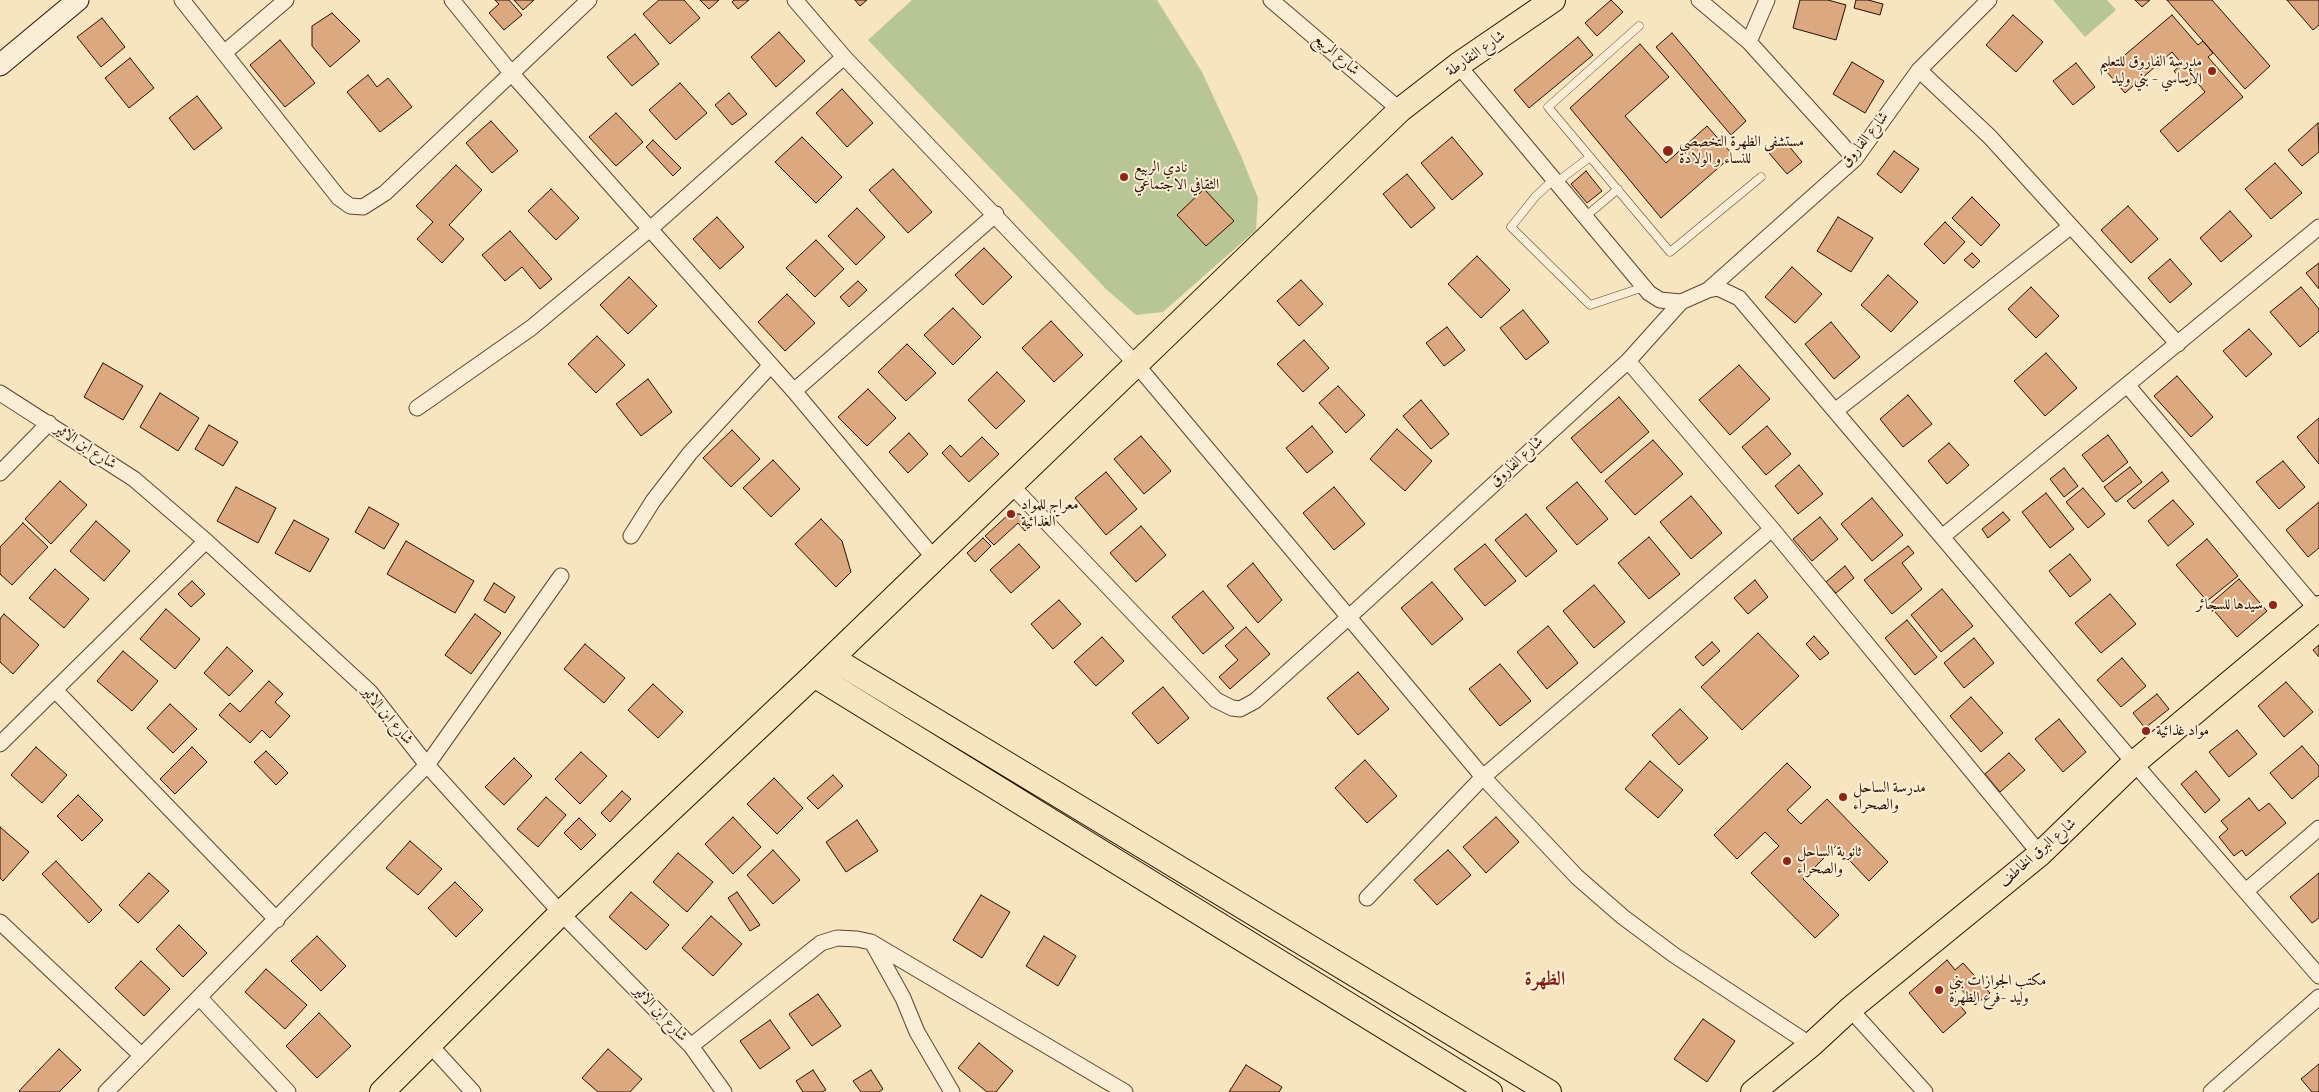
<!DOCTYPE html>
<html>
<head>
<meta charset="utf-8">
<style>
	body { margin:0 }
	canvas { display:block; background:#f6e5bf }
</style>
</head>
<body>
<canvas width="2319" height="1092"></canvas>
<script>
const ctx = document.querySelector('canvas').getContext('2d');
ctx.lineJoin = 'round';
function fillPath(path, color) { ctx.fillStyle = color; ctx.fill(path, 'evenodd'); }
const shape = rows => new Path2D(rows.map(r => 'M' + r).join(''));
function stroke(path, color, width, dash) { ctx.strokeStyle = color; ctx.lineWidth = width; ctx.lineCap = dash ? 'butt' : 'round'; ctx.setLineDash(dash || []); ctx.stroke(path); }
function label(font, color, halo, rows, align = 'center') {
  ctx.font = font + ' "Libre Bodoni",Amiri,serif'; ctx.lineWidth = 4; ctx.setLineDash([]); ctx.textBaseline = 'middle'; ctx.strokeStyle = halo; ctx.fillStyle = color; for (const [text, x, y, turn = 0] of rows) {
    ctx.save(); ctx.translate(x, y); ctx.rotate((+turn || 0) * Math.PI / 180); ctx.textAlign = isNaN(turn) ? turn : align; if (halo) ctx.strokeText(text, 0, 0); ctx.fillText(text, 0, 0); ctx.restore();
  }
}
const green = shape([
	[912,0,1157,0,1202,72,1241,156,1258,198,1256,230,1163,312,1136,315,1107,290,868,40],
	[2053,0,2107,0,2116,10,2085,37]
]);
const building = shape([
	[495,0,509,0,522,15,504,30,489,13,499,4,495,0],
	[514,0,534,0,523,10,514,0],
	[659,0,684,0,700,18,670,44,643,14,659,0],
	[700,0,719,0,709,9,700,0],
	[734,0,749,0,738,9,732,2,734,0],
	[855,0,867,0,860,6,855,0],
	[1611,0,1623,12,1597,36,1585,23,1611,0],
	[1800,0,1828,0,1846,5,1836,40,1793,28,1800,0],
	[1856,0,1868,0,1883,4,1880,15,1854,8,1856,0],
	[2135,0,2150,0,2142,7,2135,0],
	[2167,0,2212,0,2270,66,2245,89,2167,0],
	[2287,0,2319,0,2319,25,2313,30,2287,0],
	[332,13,360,41,330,67,312,46,312,26,332,13],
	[2013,15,2043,42,2016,72,1986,45,2013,15],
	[2172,15,2198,45,2203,41,2213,53,2208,57,2243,97,2178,152,2160,131,2205,92,2195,80,2187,86,2174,71,2182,64,2172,52,2125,93,2106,71,2172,15],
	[102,18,125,47,101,67,77,37,102,18],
	[779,32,805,61,776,87,751,57,779,32],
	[1672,33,1746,121,1731,135,1656,47,1672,33],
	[635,34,659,64,632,86,607,57,635,34],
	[1578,37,1593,55,1529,108,1514,90,1578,37],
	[280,40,315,83,285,107,250,65,280,40],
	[1640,44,1669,77,1625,116,1666,163,1707,126,1733,155,1661,218,1570,108,1640,44],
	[130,58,154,88,129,108,105,78,130,58],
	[1852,62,1884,81,1865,113,1833,94,1852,62],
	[2076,63,2095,87,2073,105,2053,81,2076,63],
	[368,75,377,87,388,78,412,107,380,132,347,92,368,75],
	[680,83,707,113,676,140,649,110,680,83],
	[842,89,873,123,847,147,816,113,842,89],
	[729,93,747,114,732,125,715,105,729,93],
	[197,96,222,128,194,150,169,118,197,96],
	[616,113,643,142,616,166,589,137,616,113],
	[491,121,518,151,492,173,466,143,491,121],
	[2318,123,2319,152,2302,166,2288,150,2318,123],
	[802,137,842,177,816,203,775,162,802,137],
	[1452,137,1483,174,1452,200,1421,163,1452,137],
	[653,140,681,168,673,176,646,147,653,140],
	[1784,140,1802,162,1787,174,1769,153,1784,140],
	[1894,151,1919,169,1901,193,1877,174,1894,151],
	[2275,163,2302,193,2271,219,2245,189,2275,163],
	[456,165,482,190,449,225,464,239,442,263,417,239,433,222,416,206,456,165],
	[893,169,932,212,908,233,869,190,893,169],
	[1586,171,1602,191,1587,203,1571,184,1586,171],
	[1407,174,1435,208,1411,228,1383,194,1407,174],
	[551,189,579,218,556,240,528,211,551,189],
	[1204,189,1234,221,1206,246,1177,215,1204,189],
	[1972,197,2000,225,1981,246,1952,218,1972,197],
	[2128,206,2158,239,2131,263,2101,230,2128,206],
	[857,208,885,237,856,265,828,236,857,208],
	[2230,211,2252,236,2221,262,2200,238,2230,211],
	[717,217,744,247,720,269,693,239,717,217],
	[1838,217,1873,238,1851,272,1817,251,1838,217],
	[1945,222,1965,242,1944,264,1924,244,1945,222],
	[510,231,552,279,540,289,522,267,505,281,482,255,510,231],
	[816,240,844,269,815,297,786,268,816,240],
	[984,248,1012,277,983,305,955,275,984,248],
	[1972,253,1980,261,1973,268,1964,260,1972,253],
	[1477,256,1510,290,1481,318,1448,284,1477,256],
	[2170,259,2192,284,2170,303,2148,278,2170,259],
	[2319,263,2319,289,2306,273,2319,263],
	[1792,267,1822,294,1795,323,1765,297,1792,267],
	[1888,275,1918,302,1891,332,1861,305,1888,275],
	[629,277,657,306,628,334,600,305,629,277],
	[1301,280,1323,304,1299,326,1277,301,1301,280],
	[858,281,867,290,849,307,840,297,858,281],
	[2031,287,2059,316,2036,338,2008,309,2031,287],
	[2301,287,2319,309,2319,331,2300,347,2270,312,2301,287],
	[787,294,815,323,785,351,758,322,787,294],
	[953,308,981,337,953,365,924,335,953,308],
	[1523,310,1549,342,1526,360,1500,328,1523,310],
	[1051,321,1083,355,1054,382,1022,348,1051,321],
	[1831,322,1860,357,1834,379,1805,344,1831,322],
	[1447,327,1465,350,1444,366,1426,343,1447,327],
	[2249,329,2272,354,2246,377,2223,351,2249,329],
	[597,336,625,365,596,393,568,364,597,336],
	[1304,340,1329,368,1303,392,1277,364,1304,340],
	[907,344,936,373,906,401,878,372,907,344],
	[2046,353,2077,388,2045,416,2014,381,2046,353],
	[103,363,143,386,123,420,84,397,103,363],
	[1739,365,1770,399,1730,435,1699,400,1739,365],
	[997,372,1025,401,996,429,968,400,997,372],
	[2177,376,2213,417,2191,437,2154,396,2177,376],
	[648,379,672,412,641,436,616,404,648,379],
	[1338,386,1365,415,1346,433,1319,403,1338,386],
	[868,389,896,418,867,446,838,417,868,389],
	[160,393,199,418,178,451,140,427,160,393],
	[1908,395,1932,424,1903,447,1880,419,1908,395],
	[1619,397,1649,432,1601,473,1571,438,1619,397],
	[1421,400,1449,434,1431,449,1403,416,1421,400],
	[2319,418,2319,464,2297,437,2319,418],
	[209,425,238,442,223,466,195,449,209,425],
	[1312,426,1333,452,1307,473,1286,448,1312,426],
	[1767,426,1791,454,1766,475,1742,447,1767,426],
	[1397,429,1432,461,1405,491,1370,459,1397,429],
	[732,430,760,459,731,487,703,458,732,430],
	[909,433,928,454,908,473,889,452,909,433],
	[2108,435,2128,462,2103,482,2082,455,2108,435],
	[1141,436,1171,471,1144,494,1114,459,1141,436],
	[982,437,999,454,969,482,942,453,950,445,961,457,982,437],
	[1653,440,1683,474,1635,515,1605,481,1653,440],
	[1949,443,1969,465,1947,484,1928,461,1949,443],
	[773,460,800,489,771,517,743,488,773,460],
	[2283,461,2305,487,2279,509,2256,482,2283,461],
	[1799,465,1823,494,1798,514,1775,486,1799,465],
	[2130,467,2142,482,2116,502,2104,487,2130,467],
	[2064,468,2078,486,2064,497,2050,479,2064,468],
	[1106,472,1137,509,1106,535,1075,498,1106,472],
	[2162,472,2169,481,2134,509,2127,501,2162,472],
	[60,481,87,505,51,544,25,519,60,481],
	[1577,482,1608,519,1577,545,1546,508,1577,482],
	[236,487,276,508,258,543,217,521,236,487],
	[1334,487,1365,524,1334,550,1303,513,1334,487],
	[2083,488,2105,514,2088,528,2066,502,2083,488],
	[2046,493,2074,529,2050,548,2022,512,2046,493],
	[1691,496,1722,533,1691,559,1660,522,1691,496],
	[1872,498,1903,535,1872,561,1841,524,1872,498],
	[2173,500,2194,524,2168,546,2148,521,2173,500],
	[2319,502,2319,548,2308,557,2286,530,2319,502],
	[369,507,399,524,384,549,355,532,369,507],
	[2003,512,2010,520,1988,538,1982,529,2003,512],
	[1009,514,1020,514,1031,525,1025,531,1018,523,994,545,985,536,1009,514],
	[1526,514,1557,551,1526,577,1495,540,1526,514],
	[1820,517,1838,539,1812,561,1793,539,1820,517],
	[821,519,842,541,851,572,836,587,795,544,821,519],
	[294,520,329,539,310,572,275,553,294,520],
	[96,521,130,551,104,581,70,551,96,521],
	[23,523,48,547,12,585,0,574,0,547,23,523],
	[1141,526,1166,555,1136,582,1110,553,1141,526],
	[1649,537,1680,574,1649,599,1618,563,1649,537],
	[983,538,991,546,975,562,967,553,983,538],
	[2207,539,2238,576,2207,601,2176,565,2207,539],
	[406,541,474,581,455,613,387,574,406,541],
	[1019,544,1040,567,1011,593,990,570,1019,544],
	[1485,544,1516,581,1485,606,1454,569,1485,544],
	[1908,546,1914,553,1902,563,1922,589,1892,614,1864,580,1908,546],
	[2070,554,2091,580,2070,597,2049,571,2070,554],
	[1253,563,1282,600,1258,623,1227,586,1253,563],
	[1845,566,1854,578,1836,593,1826,582,1845,566],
	[55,569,89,599,64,628,29,598,55,569],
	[2239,579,2267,611,2237,637,2209,605,2239,579],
	[1755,580,1768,597,1748,614,1734,598,1755,580],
	[192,581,205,594,191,607,178,594,192,581],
	[1432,582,1463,619,1432,645,1401,608,1432,582],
	[494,583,515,597,505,613,484,600,494,583],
	[1594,585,1625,622,1594,648,1563,611,1594,585],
	[1942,589,1973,626,1941,652,1911,615,1942,589],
	[1203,591,1234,628,1203,654,1172,617,1203,591],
	[2110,594,2136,624,2101,653,2075,623,2110,594],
	[1059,600,1081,624,1053,649,1031,624,1059,600],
	[166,609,200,639,175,669,140,639,166,609],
	[4,614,39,645,13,674,0,662,0,619,4,614],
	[475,614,501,633,471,674,445,655,475,614],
	[1907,620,1937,657,1915,675,1885,638,1907,620],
	[1548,626,1578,663,1547,689,1517,652,1548,626],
	[1246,627,1270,654,1230,689,1219,677,1238,660,1225,646,1246,627],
	[1758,633,1799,676,1742,730,1701,687,1758,633],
	[1814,636,1829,653,1820,660,1806,644,1814,636],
	[1102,637,1124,661,1096,686,1074,662,1102,637],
	[1974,638,1994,663,1964,688,1944,663,1974,638],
	[1712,642,1720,651,1703,666,1695,657,1712,642],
	[585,644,625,678,604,703,564,669,585,644],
	[2319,645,2319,657,2313,650,2319,645],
	[227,647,253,671,229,696,204,673,227,647],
	[123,651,158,681,132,711,97,681,123,651],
	[2122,658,2146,686,2121,707,2097,680,2122,658],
	[1500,664,1531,701,1500,726,1469,689,1500,664],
	[1358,672,1389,709,1358,735,1327,698,1358,672],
	[269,681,283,694,275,702,290,716,270,738,262,730,250,743,219,715,230,703,240,712,269,681],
	[2286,682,2313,712,2284,737,2258,706,2286,682],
	[653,684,683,712,658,738,628,710,653,684],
	[1163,687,1189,718,1158,744,1132,713,1163,687],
	[2157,694,2169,709,2145,728,2133,713,2157,694],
	[1971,697,2003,733,1981,752,1950,716,1971,697],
	[170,704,197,729,173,753,147,728,170,704],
	[1680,709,1708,738,1679,765,1652,735,1680,709],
	[2059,719,2086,752,2063,772,2035,739,2059,719],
	[2237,730,2257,754,2229,777,2209,752,2237,730],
	[2302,746,2319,766,2319,776,2292,799,2270,773,2302,746],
	[36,747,67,775,42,803,11,775,36,747],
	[192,747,207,762,175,794,160,779,192,747],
	[266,751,288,773,276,785,254,762,266,751],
	[581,752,607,776,580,804,555,779,581,752],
	[2009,753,2025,770,2000,792,1985,774,2009,753],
	[514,758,532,776,504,805,485,787,514,758],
	[1365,760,1397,796,1367,823,1335,788,1365,760],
	[1650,761,1683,790,1658,818,1625,789,1650,761],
	[1787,763,1811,787,1787,810,1801,824,1827,799,1888,862,1869,881,1836,846,1803,879,1839,915,1815,938,1751,873,1779,846,1765,832,1737,859,1714,835,1787,763],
	[2196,771,2220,800,2205,813,2181,784,2196,771],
	[833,775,843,786,818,809,807,798,833,775],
	[774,778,803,808,777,834,747,804,774,778],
	[622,791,631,799,610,822,601,813,622,791],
	[78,795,103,820,82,841,57,816,78,795],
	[546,797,566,815,538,847,517,829,546,797],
	[2249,798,2259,811,2269,803,2286,823,2246,856,2242,850,2234,856,2219,837,2228,829,2221,821,2249,798],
	[733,817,761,847,733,874,705,844,733,817],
	[1496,817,1519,842,1486,873,1463,847,1496,817],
	[579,818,596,835,581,850,564,833,579,818],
	[857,820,878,851,846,872,826,842,857,820],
	[0,827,29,852,3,881,0,878,0,827],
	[410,841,442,869,418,895,386,868,410,841],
	[773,850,800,880,773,904,747,875,773,850],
	[1448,850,1471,875,1437,905,1414,880,1448,850],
	[678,853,713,882,687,912,653,882,678,853],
	[56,861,102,910,89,923,42,874,56,861],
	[149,873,169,891,138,923,119,905,149,873],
	[2319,873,2319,918,2312,923,2290,897,2319,873],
	[455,882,483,910,456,937,428,908,455,882],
	[631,892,669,925,646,950,609,917,631,892],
	[737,892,760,925,750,931,728,898,737,892],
	[981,895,1010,912,982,958,953,940,981,895],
	[711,916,742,944,713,976,682,948,711,916],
	[179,925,207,953,183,977,156,949,179,925],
	[317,936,346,966,321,991,291,961,317,936],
	[1044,936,1076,956,1058,986,1026,966,1044,936],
	[1947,960,1955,970,1963,963,1990,993,1975,1005,1960,988,1952,995,1966,1013,1943,1033,1909,993,1947,960],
	[141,961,170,989,144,1016,115,988,141,961],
	[266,969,307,1005,285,1029,245,992,266,969],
	[818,994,841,1026,812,1046,789,1014,818,994],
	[319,1013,351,1046,317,1078,286,1046,319,1013],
	[1703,1019,1735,1041,1707,1082,1674,1059,1703,1019],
	[770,1020,790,1048,760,1069,740,1041,770,1020],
	[979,1043,1013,1071,996,1092,987,1092,958,1068,979,1043],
	[59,1049,81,1070,59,1092,20,1092,19,1091,59,1049],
	[608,1049,642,1079,630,1092,598,1092,582,1078,608,1049],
	[2319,1064,2319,1092,2312,1092,2301,1079,2319,1064],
	[1246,1065,1282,1087,1279,1092,1229,1092,1246,1065],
	[813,1070,826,1090,822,1092,803,1092,796,1081,813,1070],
	[871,1070,883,1089,879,1092,861,1092,853,1081,871,1070]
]);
const service = shape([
	[1639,26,1548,107,1670,252,1761,177],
	[1554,179,1535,197,1511,227,1590,305,1644,287],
	[1557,182,1590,157],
	[1585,217,1618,189]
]);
const minor = shape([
	[182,0,339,198,350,206,363,207,385,193,589,0],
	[452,0,512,74,794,391,934,558],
	[795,0,844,57,1136,364,1483,777,1577,877,1623,917,1674,955,1811,1045],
	[1271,0,1400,110],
	[1699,0,1749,42,1855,159],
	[1749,42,1767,0],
	[224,53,286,0],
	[1458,65,1649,293,1660,300,1681,302,1708,290,1718,288,1739,298,2134,763,2319,976],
	[1919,70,1990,137,2178,344],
	[1708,290,1855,159,1919,70,1989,0],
	[1628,361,1772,529,2040,854],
	[2128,386,2317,610],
	[794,391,996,214],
	[0,393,134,479,206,541,370,692,427,765,561,913,691,1046,724,1092],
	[417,408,531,328,650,229,844,57],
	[1835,411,2070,227],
	[0,473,49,423],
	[1011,485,1216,700,1232,708,1240,709,1255,701,1349,617,1628,361,1681,302],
	[631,536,653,501,690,453,771,365],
	[1942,537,2319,227],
	[55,690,277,920],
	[0,744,206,541],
	[2246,891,2319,828],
	[1367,898,1483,777,1772,529],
	[0,922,141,1055],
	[873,944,903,998,917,1032,952,1092],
	[199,997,288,1092],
	[1850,1009,1925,1092],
	[431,1046,473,1092],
	[691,1046,821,943,837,938,857,939,871,942,1125,1092],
	[106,1092,427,765,561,576],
	[2211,1092,2319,997]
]);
const secondary = shape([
	[0,65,78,0]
]);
const primary = shape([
	[832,658,1549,1092],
	[814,675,1490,1092],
	[382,1092,561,913,814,675,1400,110,1458,65,1553,0],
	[1753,1092,1811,1045,1850,1009,2040,854,2134,763,2319,608]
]);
const markers = [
	[2212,71,5,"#8f2418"],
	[1668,151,6,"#8f2418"],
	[1124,177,5,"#8f2418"],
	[1011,514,5,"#8f2418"],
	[2273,605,5,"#8f2418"],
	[2146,731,5,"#8f2418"],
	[1843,797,5,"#8f2418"],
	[1787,861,5,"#8f2418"],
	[1939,990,5,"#8f2418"]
];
const streetNames = [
	["شارع النقارطة",1476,54,-35],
	["شارع الربيع",1336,55,41],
	["شارع الفاروق",1865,140,-51],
	["شارع ابن الاثير",85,447,33],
	["شارع الفاروق",1517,462,-43],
	["شارع ابن الاثير",387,716,50],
	["شارع البرق الخاطف",2038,853,-41],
	["شارع ابن الاثير",660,1014,46]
];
const poiNames = [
	["مدرسة الفاروق للتعليم",2202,62,"right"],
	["الأساسي - بني وليد",2202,79,"right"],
	["مستشفى الظهرة التخصصي",1679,142],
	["للنساء و الولادة",1679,159],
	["نادي الربيع",1134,168],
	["الثقافي الاجتماعي",1134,185],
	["معراج للمواد",1021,505],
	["الغذائية",1021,522],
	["سيدها للسجائر",2263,605,"right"],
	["مواد غذائية",2156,731],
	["مدرسة الساحل",1853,788],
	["والصحراء",1853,805],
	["ثانوية الساحل",1797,852],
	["والصحراء",1797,869],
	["مكتب الجوازات بني",1949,981],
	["وليد -فرع الظهرة",1949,998]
];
const districtNames = [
	["الظهرة",1545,980]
];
fillPath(green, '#b8c595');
fillPath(building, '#dca880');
stroke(building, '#2c0e00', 1);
stroke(service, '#5e4430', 9);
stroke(minor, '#5e4430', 17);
stroke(secondary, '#2c0e00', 23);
stroke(primary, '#2c0e00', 26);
stroke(service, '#f9eed5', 8);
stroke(minor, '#f9eed5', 15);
stroke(secondary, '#f9eed5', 21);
stroke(primary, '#f6e5bf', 24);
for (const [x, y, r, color] of markers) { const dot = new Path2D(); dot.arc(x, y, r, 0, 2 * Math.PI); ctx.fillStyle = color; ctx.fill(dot); stroke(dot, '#f9eed5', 2); }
label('15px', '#2c0e00', '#f9eed5', streetNames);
label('15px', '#2c0e00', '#f9eed5', poiNames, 'left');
label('bold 20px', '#7a1f14', '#f9eed5', districtNames);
</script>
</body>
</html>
